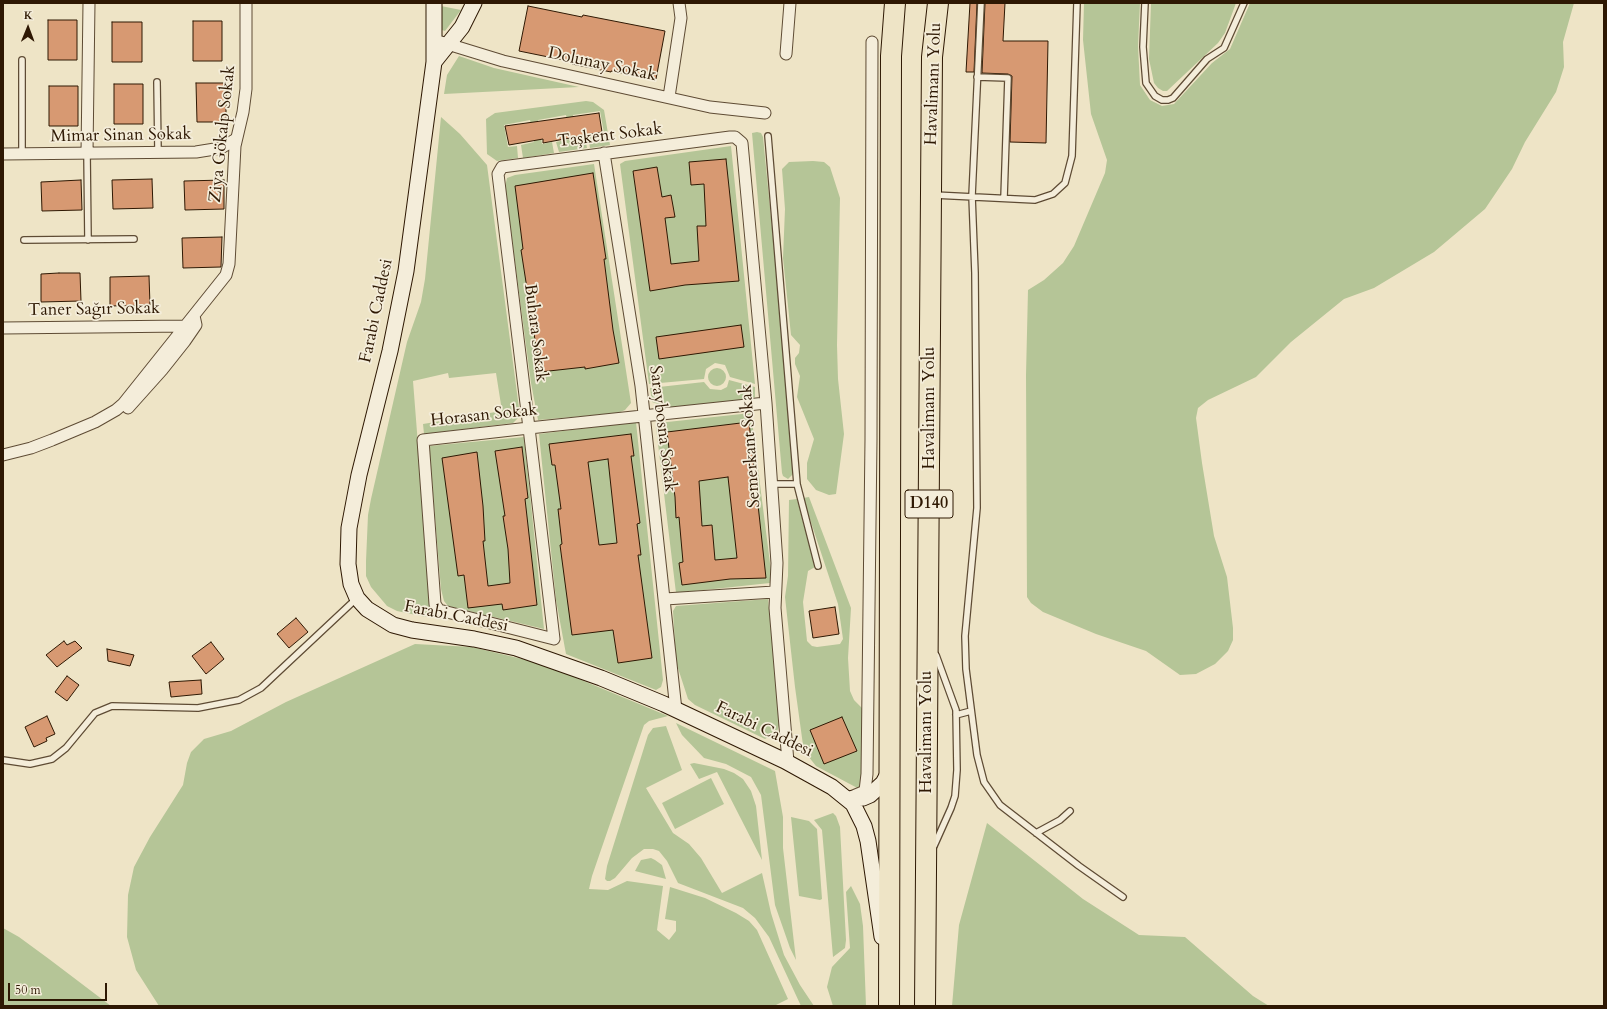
<!DOCTYPE html>
<html>
<head>
<meta charset="utf-8">
<style>
	body { margin:0 }
	#map { position:relative; width:1607px; height:1009px; overflow:hidden; background:#eee4c6; font-family:Cardo,serif }
	canvas { display:block }
	.frame { position:absolute; inset:0; border:4px solid #2e1803; pointer-events:none }
	.north { position:absolute; left:8px; top:8px; width:40px; height:40px; -webkit-text-stroke:3px #f4edda; paint-order:stroke; rotate:1deg; font-size:11px; font-weight:700; line-height:16px; text-align:center; color:#2e1803 }
	.north::after { content:''; display:block; margin:auto; width:14px; height:18px; background:#2e1803; clip-path:polygon(50% 0,100% 100%,50% 72%,0 100%) }
	.scale { position:absolute; left:8px; top:983px; width:99px; height:18px; box-sizing:border-box; border:2px solid #2e1803; border-top:0; padding-left:5px; font-size:12px; line-height:14px; white-space:nowrap; color:#2e1803; -webkit-text-stroke:3px #f4edda; paint-order:stroke }
</style>
</head>
<body>
<div id="map">
<canvas width="1607" height="1009"></canvas>
<div class="frame"></div>
<div class="north">K</div>
<div class="scale">50 m</div>
</div>
<script>
const ctx = document.querySelector('canvas').getContext('2d');
ctx.lineJoin = 'round';
function fillPath(path, color) { ctx.fillStyle = color; ctx.fill(path, 'evenodd'); }
const shape = rows => new Path2D(rows.map(r => 'M' + r).join(''));
function stroke(path, color, width, dash) { ctx.strokeStyle = color; ctx.lineWidth = width; ctx.lineCap = dash ? 'butt' : 'round'; ctx.setLineDash(dash || []); ctx.stroke(path); }
function label(font, color, halo, rows, align = 'center') {
  ctx.font = font + ' Cardo,serif'; ctx.lineWidth = 3.5; ctx.setLineDash([]); ctx.textBaseline = 'middle'; ctx.strokeStyle = halo; ctx.fillStyle = color; for (const [text, x, y, turn = 0] of rows) {
    ctx.save(); ctx.translate(x, y); ctx.rotate((+turn || 0) * Math.PI / 180); ctx.textAlign = isNaN(turn) ? turn : align; if (halo) ctx.strokeText(text, 0, 0); ctx.fillText(text, 0, 0); ctx.restore();
  }
}
const green = shape([
	[1084,3,1140,3,1138,46,1140,85,1150,100,1162,106,1174,104,1212,63,1230,49,1250,3,1574,3,1563,42,1564,67,1556,92,1525,142,1512,169,1485,209,1434,252,1374,288,1344,299,1291,342,1256,377,1208,400,1198,408,1196,418,1202,463,1214,536,1227,577,1233,628,1233,640,1228,651,1215,664,1196,674,1180,675,1146,651,1096,634,1043,612,1031,603,1027,597,1026,375,1028,290,1044,280,1063,263,1074,246,1105,173,1107,160,1091,114,1083,40],
	[1151,3,1236,3,1225,33,1218,43,1167,91,1163,91,1158,88,1154,83,1149,59],
	[441,6,461,10,445,31,442,30],
	[459,56,494,68,579,87,444,94,447,75],
	[586,101,593,102,604,110,610,145,590,148,588,136,604,133,600,111,573,115,577,138,585,137,587,148,559,152,556,142,570,139,566,115,538,120,542,144,552,142,554,153,523,158,521,145,534,142,530,120,504,125,508,147,517,146,518,158,497,161,487,154,486,119,495,113],
	[441,117,460,134,487,165,520,416,513,423,424,434,423,424,502,411,496,373,449,378,448,373,413,381,428,573,430,614,426,617,397,611,387,606,371,587,366,576,366,561,368,515,371,499,407,342,421,302,425,279],
	[757,132,761,133,763,137,778,289,793,474,788,479,783,476,782,473,752,133],
	[731,146,755,384,730,377,725,365,715,363,706,369,704,379,649,384,620,164,625,161],
	[813,161,824,162,830,167,840,198,837,345,838,379,844,434,836,494,829,495,816,490,807,479,807,463,814,439,797,397,800,376,795,364,795,358,799,353,800,345,791,335,783,258,785,209,782,169,789,162],
	[594,164,631,403,625,410,618,413,538,420,531,383,505,187,507,178,515,175],
	'708 377a9 9 0 1 1 18 0a9 9 0 1 1-18 0Z',
	[729,380,755,387,755,397,753,399,670,408,652,402,650,388,704,382,710,389,721,390,727,387],
	[751,413,772,579,770,583,676,593,656,427,658,423],
	[636,422,663,680,661,687,656,690,566,654,556,600,539,434],
	[524,437,544,629,448,606,444,601,441,589,429,446],
	[809,497,851,608,848,658,850,691,854,700,863,709,863,791,816,766,808,756,803,745,795,687,785,597,788,576,789,500,797,499,815,567,808,571,803,602,807,641,812,646,817,647,840,644,843,639,838,604,803,498],
	[768,599,780,722,777,732,765,739,695,705,688,699,676,662,673,611,676,606],
	[415,644,472,647,543,664,668,716,649,721,644,725,592,876,589,889,608,890,627,881,663,886,657,930,669,940,676,931,676,921,665,919,670,887,705,898,736,913,749,921,757,930,788,999,774,1006,159,1006,136,970,127,937,128,895,134,867,150,837,183,785,187,763,191,752,204,739,231,731,286,702],
	[676,723,775,771,783,817,783,848,796,960,790,948,775,905,761,795,751,777,726,764,704,758,682,735],
	[666,726,682,770,646,788,673,833,689,844,701,858,722,893,762,873,771,913,784,955,800,985,814,1006,801,1006,769,937,755,918,743,908,678,883,667,861,659,851,653,849,644,849,632,858,615,878,610,881,607,881,605,879,607,866,648,735,653,728],
	[694,763,724,769,734,773,743,779,751,791,756,806,762,860,717,772,699,779,690,764],
	[711,778,724,804,675,829,662,803],
	[833,813,836,816,840,827,846,940,845,948,833,957,822,830,814,820],
	[791,817,809,821,817,829,822,899,820,900,799,896],
	[987,823,1083,899,1139,935,1185,937,1253,996,1269,1006,952,1006,959,925],
	[651,858,655,860,662,865,666,879,635,871,641,860],
	[851,886,860,904,863,926,866,1006,833,1006,827,987,832,967,850,948,846,892],
	[3,928,19,937,49,959,111,1006,3,1006]
]);
const building = shape([
	[970,3,977,3,974,72,966,72,970,3],
	[985,3,1005,3,1003,41,1048,41,1046,143,1010,142,1012,76,1008,74,982,73,985,3],
	[528,6,582,17,583,15,665,31,656,79,611,71,611,72,572,64,573,62,519,51,528,6],
	[48,20,77,20,77,60,48,60,48,20],
	[193,21,222,21,222,61,193,61,193,21],
	[112,22,142,22,142,62,112,62,112,22],
	[196,83,226,83,226,122,197,122,196,83],
	[114,84,143,84,143,124,114,124,114,84],
	[49,86,78,86,78,126,49,126,49,86],
	[599,113,602,132,543,143,543,139,509,145,505,126,599,113],
	[726,159,739,281,685,285,650,291,633,171,657,167,662,197,671,195,675,217,665,218,671,264,699,261,697,226,706,226,704,184,691,185,689,162,726,159],
	[593,173,606,259,604,259,613,330,619,363,585,369,585,367,540,372,521,250,523,249,515,186,593,173],
	[152,179,153,208,113,209,112,180,152,179],
	[81,180,82,210,42,211,41,182,81,180],
	[224,180,224,209,185,210,184,181,224,180],
	[222,237,221,267,183,268,182,238,222,237],
	[59,273,80,273,81,301,41,302,41,274,59,273],
	[149,276,150,305,110,306,110,277,149,276],
	[741,325,744,347,659,359,656,337,741,325],
	[749,422,766,578,730,579,682,585,679,563,683,562,679,517,676,518,675,497,667,432,749,422],
	[728,477,737,558,715,560,712,525,702,526,699,481,728,477],
	[631,434,634,456,631,456,640,523,637,524,641,555,638,555,652,658,618,663,613,630,572,635,560,545,562,544,558,509,561,509,555,465,552,465,549,444,631,434],
	[608,459,617,543,599,545,588,462,608,459],
	[522,447,528,498,525,499,537,605,503,610,502,604,468,608,464,575,458,576,442,458,477,452,483,506,485,541,483,541,488,586,510,583,508,549,503,516,505,516,495,451,522,447],
	[835,607,839,634,813,638,809,611,835,607],
	[296,618,308,632,289,648,277,634,296,618],
	[64,641,67,645,75,641,82,648,57,667,46,655,64,641],
	[211,642,224,659,206,674,192,656,211,642],
	[107,649,134,655,130,666,108,661,107,649],
	[67,676,79,685,67,701,55,692,67,676],
	[201,680,202,694,171,697,169,682,201,680],
	[47,716,55,734,46,738,47,741,34,747,25,727,47,716],
	[842,717,857,751,824,764,810,730,842,717]
]);
const lane = shape([
	[981,3,972,196,975,273,977,508,965,636,966,669,977,755,984,782,1000,805,1079,866,1123,897],
	[1145,3,1143,47,1146,83,1155,96,1162,100,1168,100,1173,98,1207,59,1224,48,1244,3],
	[22,60,22,154],
	[977,77,1008,78,1004,198],
	[157,82,158,152],
	[768,136,797,484,818,566],
	[87,153,88,240],
	[934,195,1035,200,1053,194,1065,183,1072,156,1077,3],
	[24,240,134,239],
	[771,484,797,484],
	[956,715,971,711],
	[3,760,30,764,52,759,66,748,95,713,112,706,198,708,239,700,261,688,356,599],
	[1036,833,1060,820,1070,811],
	[934,846,951,808,955,796,957,770,956,710,936,655]
]);
const street = shape([
	[441,42,503,61,710,107,765,113],
	[786,54,790,3],
	[669,97,681,18,679,3],
	[87,153,89,3],
	[604,153,641,386,676,710],
	[3,154,196,152,221,148,236,139],
	[3,328,185,326],
	[766,403,529,428,423,440,435,604,439,610,554,639,529,428,498,174,502,167,730,137,735,137,742,143,766,403,777,563,775,608,788,762],
	[128,408,162,370,185,341,196,325,194,316],
	[3,455,31,448,52,440,95,422,116,410,123,404,226,275,229,264,235,146,243,112,246,89,246,3],
	[665,599,774,592],
	[853,796,865,791,867,774,871,439,872,42]
]);
const secondary = shape([
	[434,3,434,62,406,271,390,351,359,475,349,528,348,564,351,584,357,598,367,609,393,625,412,630,474,639,516,648,601,678,664,704,785,761,832,787,853,804,864,826,868,841,882,937],
	[434,62,462,27,474,3],
	[847,799,863,798,870,795,883,783,889,772]
]);
const highway = shape([
	[889,1006,891,56,895,3],
	[925,1006,932,57,938,3]
]);
const shields = [
	[929,504,48]
];
const shieldNames = [
	["D140",929,504]
];
const streetNames = [
	["Dolunay Sokak",602,65,12],
	["Havalimanı Yolu",934,84,-88],
	["Ziya Gökalp Sokak",223,134,-84],
	["Mimar Sinan Sokak",121,136,-1],
	["Taşkent Sokak",610,136,-7],
	["Taner Sağır Sokak",94,310,-1],
	["Farabi Caddesi",377,311,-78],
	["Buhara Sokak",535,333,83],
	["Havalimanı Yolu",930,408,-90],
	["Horasan Sokak",484,416,-6],
	["Saraybosna Sokak",662,429,83],
	["Semerkant Sokak",751,446,-94],
	["Farabi Caddesi",456,617,11],
	["Farabi Caddesi",764,730,26],
	["Havalimanı Yolu",927,732,-90]
];
fillPath(green, '#b5c597');
fillPath(building, '#d79972');
stroke(building, '#2e1803', 1);
stroke(lane, '#5e4b34', 8);
stroke(street, '#5e4b34', 13);
stroke(secondary, '#2e1803', 17);
stroke(highway, '#2e1803', 22);
stroke(lane, '#f4edda', 5.5);
stroke(street, '#f4edda', 11);
stroke(secondary, '#f4edda', 15);
stroke(highway, '#eee4c6', 20);
for (const [x, y, w] of shields) { const box = new Path2D(); box.roundRect(x - w / 2, y - 14, w, 28, 3); ctx.fillStyle = '#f4edda'; ctx.fill(box); stroke(box, '#2e1803', 1); }
label('bold 16px', '#2e1803', null, shieldNames);
label('17px', '#2e1803', '#f4edda', streetNames);
</script>
</body>
</html>
